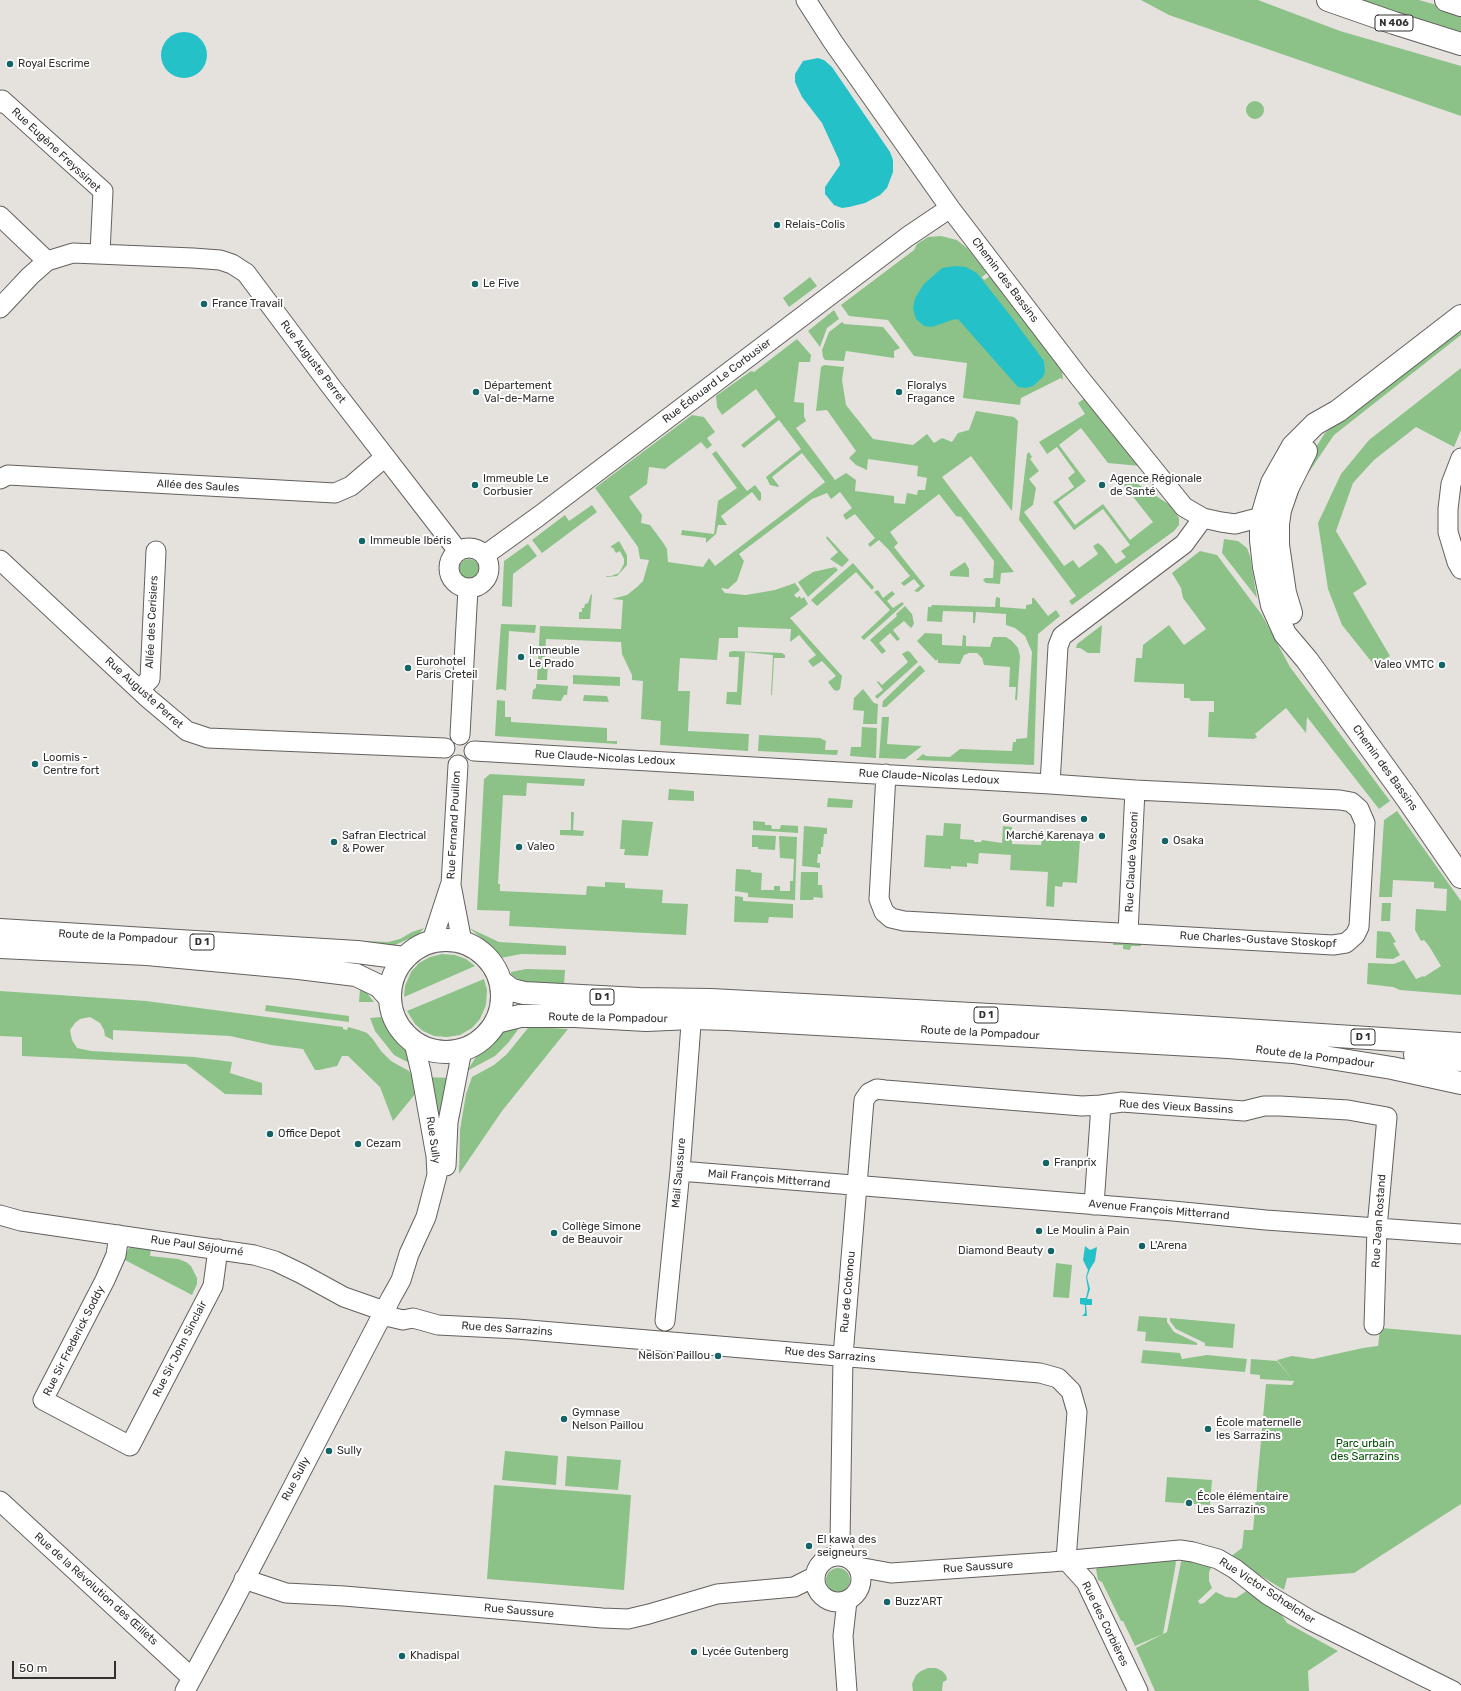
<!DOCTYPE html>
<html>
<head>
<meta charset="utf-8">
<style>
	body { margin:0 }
	#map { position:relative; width:1461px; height:1691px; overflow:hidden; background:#e5e2de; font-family:Rubik,sans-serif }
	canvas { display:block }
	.scale { position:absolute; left:12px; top:1661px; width:104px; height:18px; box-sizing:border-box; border:2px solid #333130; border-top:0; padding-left:5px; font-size:12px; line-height:14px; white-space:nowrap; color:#333130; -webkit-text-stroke:3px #fff; paint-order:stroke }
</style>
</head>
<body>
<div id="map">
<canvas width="1461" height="1691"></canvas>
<div class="scale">50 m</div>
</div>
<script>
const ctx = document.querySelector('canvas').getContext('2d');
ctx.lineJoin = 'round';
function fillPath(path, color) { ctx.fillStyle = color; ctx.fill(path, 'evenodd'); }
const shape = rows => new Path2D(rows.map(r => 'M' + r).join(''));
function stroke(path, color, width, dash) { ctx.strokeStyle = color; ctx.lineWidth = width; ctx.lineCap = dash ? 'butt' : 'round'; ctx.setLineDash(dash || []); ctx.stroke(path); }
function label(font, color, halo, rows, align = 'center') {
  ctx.font = font + ' Rubik,sans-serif'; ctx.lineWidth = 4; ctx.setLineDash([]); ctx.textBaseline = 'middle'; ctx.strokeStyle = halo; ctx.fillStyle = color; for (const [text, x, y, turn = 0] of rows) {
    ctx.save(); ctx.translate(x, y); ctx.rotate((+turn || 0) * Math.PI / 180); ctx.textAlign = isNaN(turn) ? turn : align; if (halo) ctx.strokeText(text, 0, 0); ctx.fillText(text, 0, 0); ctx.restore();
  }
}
const green = shape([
	[1141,0,1258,0,1340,31,1461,66,1461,116,1169,15],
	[1349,0,1419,0,1461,12,1461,35],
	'1246 110a9 9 0 1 1 18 0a9 9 0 1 1-18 0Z',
	[941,236,957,240,968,249,987,273,982,277,984,280,990,276,1062,371,1063,380,1061,378,1021,398,1020,405,963,398,967,363,914,356,888,320,849,316,841,305,914,250,917,244,928,237],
	[810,277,817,286,789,307,783,298],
	[834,310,839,319,827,328,820,347,808,331],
	[842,322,844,324,883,327,900,348,894,351,894,358,846,351,844,361,825,360,823,357,822,350,829,332],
	[1461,328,1461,335,1334,435,1305,478,1288,517,1307,461,1325,433],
	[797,339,811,355,810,362,799,362,794,402,804,403,804,416,806,421,796,428,835,480,846,473,856,480,855,491,894,496,894,503,905,504,907,493,917,495,918,490,925,490,927,478,917,476,918,466,868,459,867,470,856,465,849,458,856,451,827,410,816,411,821,367,824,365,844,367,842,380,846,405,873,439,913,445,927,434,934,443,942,438,952,442,958,433,969,430,976,411,1014,417,1018,421,1012,511,971,456,942,477,1014,572,1001,573,1000,584,986,583,983,580,985,578,993,578,994,561,961,517,956,516,939,494,890,532,898,543,894,547,925,586,918,592,914,591,920,586,914,579,904,586,901,583,910,576,888,549,879,540,870,547,868,544,875,538,855,514,846,520,843,515,852,508,840,492,831,499,827,493,812,499,739,554,744,561,737,581,728,589,721,588,725,593,746,595,775,590,795,583,800,590,794,595,797,598,800,596,801,599,804,597,808,604,790,618,842,676,840,689,837,691,834,690,828,682,836,676,822,661,813,667,808,661,816,655,799,635,790,642,791,629,738,627,738,638,719,638,717,660,680,658,678,691,690,691,688,731,749,734,748,751,660,745,661,721,641,719,643,681,632,680,632,675,622,654,621,642,546,639,545,657,542,657,541,663,548,664,547,680,537,680,540,626,621,629,623,600,612,599,627,595,637,587,643,581,649,560,640,559,638,547,633,540,595,488,692,415,704,417,715,432,707,438,712,445,707,449,701,442,665,469,649,467,647,484,629,497,642,515,641,523,650,525,664,544,667,549,668,562,703,567,709,558,715,566,825,482,802,453,772,477,779,486,778,487,770,485,766,477,801,449,779,420,744,448,741,445,776,417,756,389,722,415,717,407,716,396,751,371,754,372],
	[1461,368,1461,430,1454,447,1416,427,1374,460,1353,483,1336,531,1367,584,1353,593,1390,656,1374,665,1342,625,1328,589,1318,523,1341,474,1369,440],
	[1085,398,1140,466,1108,463,1081,428,1059,445,1086,481,1058,502,1075,525,1103,504,1130,540,1153,522,1123,484,1130,479,1170,505,1179,518,1179,525,1174,531,1072,605,1069,601,1076,596,1019,520,1027,454,1029,452,1032,457,1030,459,1039,471,1029,479,1036,488,1033,505,1024,512,1064,566,1073,560,1079,568,1098,554,1093,546,1098,543,1103,547,1116,564,1126,557,1121,551,1130,545,1103,509,1074,530,1053,502,1074,487,1068,478,1075,472,1057,447,1047,454,1039,442,1085,414,1078,403],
	[716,451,747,491,755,485,761,493,761,500,759,501,752,492,721,516,727,525,718,525,716,534,706,543,706,538,681,535,682,530,714,534,718,501,737,488,712,454],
	[592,505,597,512,542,553,532,540,565,515,569,521],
	[827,536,849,560,842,567,830,559,838,552,826,538],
	[1224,539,1238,541,1247,548,1250,556,1257,598,1222,553],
	[619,541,627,555,627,565,617,576,606,577,607,576,611,576,619,573,624,564,624,559,620,551,616,553,613,548,610,547],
	[528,544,537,556,513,574,512,607,502,606,504,561],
	[1200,551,1217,555,1262,615,1290,667,1390,801,1379,809,1307,717,1306,733,1286,708,1255,734,1257,737,1254,739,1208,737,1209,712,1214,712,1214,701,1191,701,1189,698,1184,698,1184,684,1134,682,1136,658,1142,658,1143,645,1169,625,1184,645,1206,629,1183,598,1181,588,1172,573],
	'459 569a10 10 0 1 1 20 0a10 10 0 1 1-20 0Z',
	[965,562,969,569,969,577,950,576,950,572],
	[853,563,874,587,872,590,856,572,817,606,811,600],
	[835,567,838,570,808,597,798,582,813,572],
	[878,590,883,598,892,591,895,594,887,601,893,608,902,602,904,604,864,640,861,637,890,610,874,592],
	[591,594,592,595,590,619,579,619,579,612,582,612,582,608,584,608,585,604,588,603],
	[996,597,1000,598,1000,607,1026,609,1026,605,1032,604,1032,598,1034,598,1048,616,1056,610,1060,616,1038,634,1034,765,916,760,923,754,926,756,950,757,960,749,1012,751,1013,742,1016,742,1016,739,1027,738,1032,652,1025,636,1015,628,1006,625,1006,614,976,612,975,623,973,623,973,612,943,611,942,622,927,621,928,607,931,607,932,605,995,607],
	[905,606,912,614,914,624,911,628,904,621,893,630,900,639,897,641,890,633,879,643,886,651,882,654,870,640,897,616,896,614],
	[501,624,536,625,535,633,509,631,506,691,502,689,496,690],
	[1102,625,1100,653,1088,653,1080,648,1076,648,1077,644],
	[925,633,942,634,942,645,962,646,963,635,966,636,966,646,990,647,993,637,1006,637,1012,641,1018,648,1020,656,1017,700,1015,700,1016,687,1009,687,1010,667,984,665,982,658,977,653,969,653,964,655,960,664,938,663,938,659,936,661,917,641],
	[733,651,782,653,785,655,785,658,774,658,772,695,771,695,773,655,745,652,741,705,726,704,727,692,737,692,739,657,729,657,729,652],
	[907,651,910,652,918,662,877,699,875,696,883,690,877,682,878,681,882,685,908,662,902,654],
	[920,665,925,671,886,707,882,707,883,701],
	[573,675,620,677,620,686,573,684],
	[536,684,568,686,567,695,564,695,561,701,532,699,533,690,536,688],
	[863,689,874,703,878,704,877,724,863,724,864,711,853,710,854,698],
	[584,695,607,696,609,702,583,701],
	[497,700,505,701,505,717,511,717,511,722,607,728,607,741,617,741,617,744,495,736],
	[882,717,889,717,887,744,922,746,905,759,879,758],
	[862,727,877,728,876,758,850,756,851,747,861,747],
	[759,735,820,738,826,741,825,750,838,750,837,755,758,751],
	[490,774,585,779,584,786,527,783,526,796,503,795,498,884,500,884,500,891,586,895,587,886,605,887,605,882,625,883,625,888,663,890,662,903,688,904,686,935,509,926,510,911,477,910,484,779],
	[669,789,694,791,694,801,668,800],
	[828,798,853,800,852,808,827,807],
	[1397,811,1461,901,1461,995,1400,990,1393,987,1367,984,1368,963,1394,964,1404,960,1416,979,1423,976,1424,977,1441,966,1429,946,1424,940,1421,941,1415,930,1416,909,1446,911,1447,889,1434,888,1434,882,1393,880,1392,897,1379,897,1384,820],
	[571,812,574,812,573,830,584,831,583,836,560,835,560,830,571,830],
	[622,820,653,822,648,856,624,855,625,849,620,849],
	[753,821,765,822,765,825,771,825,772,829,780,829,781,825,798,826,798,833,753,830],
	[944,823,961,824,960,839,974,840,974,842,981,842,982,840,1002,843,1003,826,1012,827,1012,844,1041,845,1042,838,1080,840,1077,883,1063,882,1062,887,1055,886,1054,907,1046,906,1048,872,1010,870,1011,855,979,853,978,864,967,863,967,867,951,866,951,869,924,867,926,835,943,836],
	[804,826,827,828,827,834,824,834,823,847,821,847,821,854,818,854,817,863,820,863,820,868,802,866],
	[752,835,776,836,775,850,758,849,758,847,752,847],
	[779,836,797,837,795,900,748,897,748,893,735,891,736,869,751,870,751,872,762,873,761,890,774,890,774,886,780,886,780,891,790,891,790,881,793,881,794,859,780,858],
	[801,872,818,872,818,885,822,885,823,898,814,897,813,900,800,900],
	[735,896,743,897,743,901,793,904,793,918,769,917,768,923,734,922],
	[1382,903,1391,903,1390,921,1381,921],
	[424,928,419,934,395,945,362,946,362,941,388,942,400,939,412,932],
	[469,928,499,942,566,946,566,955,521,954,501,958,489,944],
	[1377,931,1390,932,1396,942,1393,943,1400,955,1393,959,1376,958],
	[1114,940,1141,941,1141,946,1131,946,1130,950,1123,949,1123,945,1113,945],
	[442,954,455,955,466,959,475,966,404,997,405,986,411,972,419,963,430,957],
	[526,969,565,970,564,985,525,982,516,978,511,974,511,972],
	[484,979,487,990,486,1005,480,1019,472,1028,460,1035,447,1037,434,1036,423,1031,415,1024,407,1011],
	[360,989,367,993,374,1002,359,1002],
	[0,991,146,1001,343,1027,343,1029,347,1030,348,1027,359,1030,367,1033,372,1038,381,1051,391,1061,409,1071,413,1078,416,1093,393,1121,380,1087,348,1056,342,1056,337,1066,319,1070,315,1070,303,1049,271,1045,230,1036,113,1030,113,1040,105,1036,104,1030,100,1023,90,1017,80,1019,75,1023,70,1030,72,1040,77,1048,91,1051,194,1057,232,1062,230,1073,262,1083,262,1095,225,1094,186,1064,22,1056,22,1037,0,1036],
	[266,1005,349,1016,349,1022,265,1011],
	[381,1017,390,1034,412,1057,415,1066,394,1055,375,1031,370,1018],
	[521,1023,517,1031,508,1043,495,1056,467,1071,476,1057,492,1045,503,1032],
	[533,1027,568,1029,502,1111,459,1174,460,1130,466,1094,471,1080,472,1077,494,1065,507,1054,528,1028],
	[426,1077,450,1078,440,1131],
	[133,1247,151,1249,150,1256,178,1259,186,1262,191,1266,197,1278,197,1284,192,1295,123,1259,129,1248],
	[1056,1263,1072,1265,1069,1298,1053,1297],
	[1139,1316,1167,1318,1167,1322,1174,1332,1197,1343,1197,1345,1145,1341,1146,1332,1137,1331],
	[1170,1318,1235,1324,1233,1348,1205,1346,1205,1343,1176,1329,1170,1321],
	[1382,1328,1461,1335,1461,1504,1354,1573,1287,1578,1284,1590,1230,1557,1242,1548,1244,1530,1253,1530,1266,1384,1292,1385,1294,1381,1277,1360,1292,1356,1313,1359,1363,1348,1378,1346,1380,1329],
	[1143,1350,1180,1353,1182,1359,1207,1355,1247,1359,1245,1372,1141,1363],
	[1251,1359,1277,1361,1294,1381,1260,1379,1260,1375,1250,1374],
	[505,1451,558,1456,556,1485,502,1480],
	[567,1456,621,1460,618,1490,565,1486],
	[1167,1477,1212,1480,1210,1505,1165,1502],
	[494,1485,631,1495,624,1590,487,1579],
	[1174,1559,1176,1563,1163,1634,1135,1646,1123,1621,1121,1621,1102,1582,1098,1580,1096,1569,1101,1566],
	[1184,1559,1212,1566,1209,1572,1209,1581,1212,1588,1198,1601,1200,1604,1204,1603,1216,1592,1226,1597,1236,1598,1248,1590,1279,1611,1287,1623,1338,1651,1308,1671,1309,1691,1155,1691,1136,1648,1167,1632,1181,1562],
	'826 1580a12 12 0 1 1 24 0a12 12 0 1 1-24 0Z',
	[928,1668,936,1668,942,1671,946,1675,947,1680,943,1682,942,1691,913,1691,912,1684,916,1675,921,1671]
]);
const water = shape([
	'161 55a23 23 0 1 1 46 0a23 23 0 1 1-46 0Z',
	[818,58,824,60,832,67,890,152,893,160,893,172,887,188,880,195,865,203,849,207,842,208,834,205,825,194,825,187,840,165,839,160,822,123,802,97,795,82,795,74,803,61],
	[956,266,966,267,977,273,1013,319,1044,361,1045,372,1043,377,1033,386,1026,388,1018,387,958,319,952,320,932,327,924,326,916,319,913,309,915,298,924,284,942,268],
	[1085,1246,1090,1250,1097,1247,1095,1261,1090,1269,1087,1277,1090,1289,1087,1299,1092,1299,1092,1305,1086,1305,1087,1316,1082,1316,1085,1313,1085,1305,1080,1304,1080,1298,1086,1298,1088,1289,1086,1277,1088,1270,1083,1260]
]);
const minor = shape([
	[806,0,833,42,950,208,1079,377,1184,507,1203,518,1221,522,1235,524,1254,519,1275,523],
	[0,103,2,100,103,191,100,253],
	[0,216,47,261],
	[0,308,30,276,47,261,73,253,193,258,220,260,232,264,246,273,329,384,458,551],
	[1461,458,1451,484,1448,509,1448,532,1457,562,1461,569],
	[0,479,8,475,335,493,351,486,385,457],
	'449 568a20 20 0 1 1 40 0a20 20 0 1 1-40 0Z',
	[485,555,539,516,907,237,950,208],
	[0,560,149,699,187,731,208,738,445,748],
	[140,689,150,679,156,551],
	[460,735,468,588],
	[474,751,1050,784,1057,664,1058,646,1062,636,1184,544,1203,518],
	[458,765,451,885,462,942],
	[886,774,879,899,884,912,891,918,904,921,1333,945,1346,943,1355,935,1359,927,1365,823,1359,809,1351,802,1340,800,1135,790,1050,784],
	[1128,933,1135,790],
	[432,941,450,886],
	[446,1166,448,1122,462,1050],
	[680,1171,1173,1211,1266,1220,1461,1234],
	[1094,1205,1101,1105],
	[0,1215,21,1221,254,1255,275,1261,302,1274,344,1297,384,1311],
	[119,1235,116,1255,105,1280,43,1400,130,1446,213,1286,218,1249],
	[382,1315,403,1320,413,1318,438,1325,517,1329,1040,1373,1058,1378,1071,1391,1077,1412,1066,1560],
	[665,1321,680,1171,691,1024],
	[0,1501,192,1678],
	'815 1579a23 23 0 1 1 46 0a23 23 0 1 1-46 0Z',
	[846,1557,840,1542,843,1356,864,1100,869,1093,877,1089,885,1090,1082,1106,1101,1105,1122,1102,1244,1111,1264,1106,1280,1106,1348,1110,1387,1117,1377,1228,1374,1325],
	[1066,1560,1086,1582,1138,1691],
	[858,1567,891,1573,1051,1562,1180,1550,1193,1552,1218,1559,1235,1569,1268,1595,1310,1620,1453,1691],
	[244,1579,286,1593,344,1596,602,1618,628,1619,649,1614,717,1594,794,1587,814,1577],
	[847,1601,843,1636,847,1691],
	[185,1691,231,1606,391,1298,401,1280,409,1254,426,1217,437,1175,436,1156,421,1072,414,1043]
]);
const major = shape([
	[1461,316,1338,411,1315,424,1293,446,1272,483,1267,499,1261,520,1261,540,1264,567,1272,605,1285,634,1307,660,1406,797,1461,877],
	[1291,613,1285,593,1278,545,1278,524,1280,510,1288,487,1306,451],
	[0,930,357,952,404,958],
	'390 996a56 56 0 1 1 112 0a56 56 0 1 1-112 0Z',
	[0,947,147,954,299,968,356,975,379,986,389,997],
	[500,981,512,990,524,993,639,999,711,1000,1120,1022,1461,1044],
	[496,1022,520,1016,575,1016,646,1020,692,1018,728,1019,1228,1047,1293,1052,1392,1068,1461,1083],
	[1415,1055,1461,1060]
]);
const highway = shape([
	[1328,0,1394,23,1461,44],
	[1446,0,1461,5]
]);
const markers = [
	[10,64,4,"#156466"],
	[777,225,4,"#156466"],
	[475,284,4,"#156466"],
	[204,304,4,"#156466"],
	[476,392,4,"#156466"],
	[899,392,4,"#156466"],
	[475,485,4,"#156466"],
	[1102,485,4,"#156466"],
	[362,541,4,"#156466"],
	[521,657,4,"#156466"],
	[1442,665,4,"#156466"],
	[408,668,4,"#156466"],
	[35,764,4,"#156466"],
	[1084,819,4,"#156466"],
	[1102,836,4,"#156466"],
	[1165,841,4,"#156466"],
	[334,842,4,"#156466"],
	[519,847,4,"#156466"],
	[270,1134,4,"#156466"],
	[358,1144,4,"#156466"],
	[1046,1163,4,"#156466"],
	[1039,1231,4,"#156466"],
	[554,1233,4,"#156466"],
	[1142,1246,4,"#156466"],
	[1051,1251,4,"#156466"],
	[718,1356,4,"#156466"],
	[564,1419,4,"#156466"],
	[1208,1429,4,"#156466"],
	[329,1451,4,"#156466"],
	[1189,1503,4,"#156466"],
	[809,1546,4,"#156466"],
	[887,1602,4,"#156466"],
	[694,1652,4,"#156466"],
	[402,1656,4,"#156466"]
];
const shields = [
	[1394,23,38],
	[202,942,24],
	[602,997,24],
	[986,1015,24],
	[1363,1037,24]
];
const shieldNames = [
	["N 406",1394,23],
	["D 1",202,942],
	["D 1",602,997],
	["D 1",986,1015],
	["D 1",1363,1037]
];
const poiNames = [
	["Royal Escrime",18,64],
	["Relais-Colis",785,225],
	["Le Five",483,284],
	["France Travail",212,304],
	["Département",484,386],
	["Val-de-Marne",484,399],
	["Floralys",907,386],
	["Fragance",907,399],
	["Immeuble Le",483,479],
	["Corbusier",483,492],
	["Agence Régionale",1110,479],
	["de Santé",1110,492],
	["Immeuble Ibéris",370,541],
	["Immeuble",529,651],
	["Le Prado",529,664],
	["Eurohotel",416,662],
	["Paris Creteil",416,675],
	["Valeo VMTC",1434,665,"right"],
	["Loomis -",43,758],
	["Centre fort",43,771],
	["Gourmandises",1076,819,"right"],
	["Safran Electrical",342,836],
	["& Power",342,849],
	["Marché Karenaya",1094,836,"right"],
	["Osaka",1173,841],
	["Valeo",527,847],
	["Office Depot",278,1134],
	["Cezam",366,1144],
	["Franprix",1054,1163],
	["Collège Simone",562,1227],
	["de Beauvoir",562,1240],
	["Le Moulin à Pain",1047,1231],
	["L'Arena",1150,1246],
	["Diamond Beauty",1043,1251,"right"],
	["Nelson Paillou",710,1356,"right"],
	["Gymnase",572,1413],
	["Nelson Paillou",572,1426],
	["École maternelle",1216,1423],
	["les Sarrazins",1216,1436],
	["Sully",337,1451],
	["École élémentaire",1197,1497],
	["Les Sarrazins",1197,1510],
	["El kawa des",817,1540],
	["seigneurs",817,1553],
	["Buzz'ART",895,1602],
	["Lycée Gutenberg",702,1652],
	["Khadispal",410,1656]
];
const streetNames = [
	["Rue Eugène Freyssinet",56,150,43],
	["Chemin des Bassins",1005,280,53],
	["Rue Auguste Perret",313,362,53],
	["Rue Édouard Le Corbusier",717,381,-37],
	["Allée des Saules",198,486,3],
	["Allée des Cerisiers",152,622,-87],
	["Rue Auguste Perret",144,693,42],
	["Rue Claude-Nicolas Ledoux",605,758,3],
	["Chemin des Bassins",1385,768,54],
	["Rue Claude-Nicolas Ledoux",929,777,3],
	["Rue Fernand Pouillon",454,825,-87],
	["Rue Claude Vasconi",1132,862,-87],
	["Route de la Pompadour",118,937,3],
	["Rue Charles-Gustave Stoskopf",1258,940,3],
	["Route de la Pompadour",608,1018,1],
	["Route de la Pompadour",980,1033,3],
	["Route de la Pompadour",1315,1057,7],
	["Rue des Vieux Bassins",1176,1107,3],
	["Rue Sully",433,1140,82],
	["Mail Saussure",679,1173,-85],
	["Mail François Mitterrand",769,1179,5],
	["Avenue François Mitterrand",1159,1210,5],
	["Rue Jean Rostand",1379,1221,-86],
	["Rue Paul Séjourné",197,1246,8],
	["Rue de Cotonou",848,1292,-85],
	["Rue des Sarrazins",507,1329,4],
	["Rue Sir Frederick Soddy",74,1341,-63],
	["Rue Sir John Sinclair",180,1349,-63],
	["Rue des Sarrazins",830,1355,5],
	["Rue Sully",296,1479,-62],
	["Rue Saussure",978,1567,-4],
	["Rue de la Révolution des Œillets",96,1589,42],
	["Rue Victor Schœlcher",1267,1591,33],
	["Rue Saussure",519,1611,5],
	["Rue des Corbières",1105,1624,64]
];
const parkNames = [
	["Parc urbain",1365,1444],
	["des Sarrazins",1365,1457]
];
fillPath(green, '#8cc288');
fillPath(water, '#25c1c9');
stroke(minor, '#63605d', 21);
stroke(major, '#63605d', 24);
stroke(highway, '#63605d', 24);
stroke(minor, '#fff', 19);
stroke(major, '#fff', 22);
stroke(highway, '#fff', 22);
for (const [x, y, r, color] of markers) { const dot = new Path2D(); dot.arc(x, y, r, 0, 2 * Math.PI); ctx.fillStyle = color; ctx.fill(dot); stroke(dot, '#fff', 1.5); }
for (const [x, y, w] of shields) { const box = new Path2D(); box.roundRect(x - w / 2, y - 8, w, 16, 3); ctx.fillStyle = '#fff'; ctx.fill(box); stroke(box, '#333130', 1); }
label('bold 10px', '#333130', null, shieldNames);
label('11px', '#333130', '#fff', poiNames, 'left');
label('11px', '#333130', '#fff', streetNames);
label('11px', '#054d04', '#fff', parkNames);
</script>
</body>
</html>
